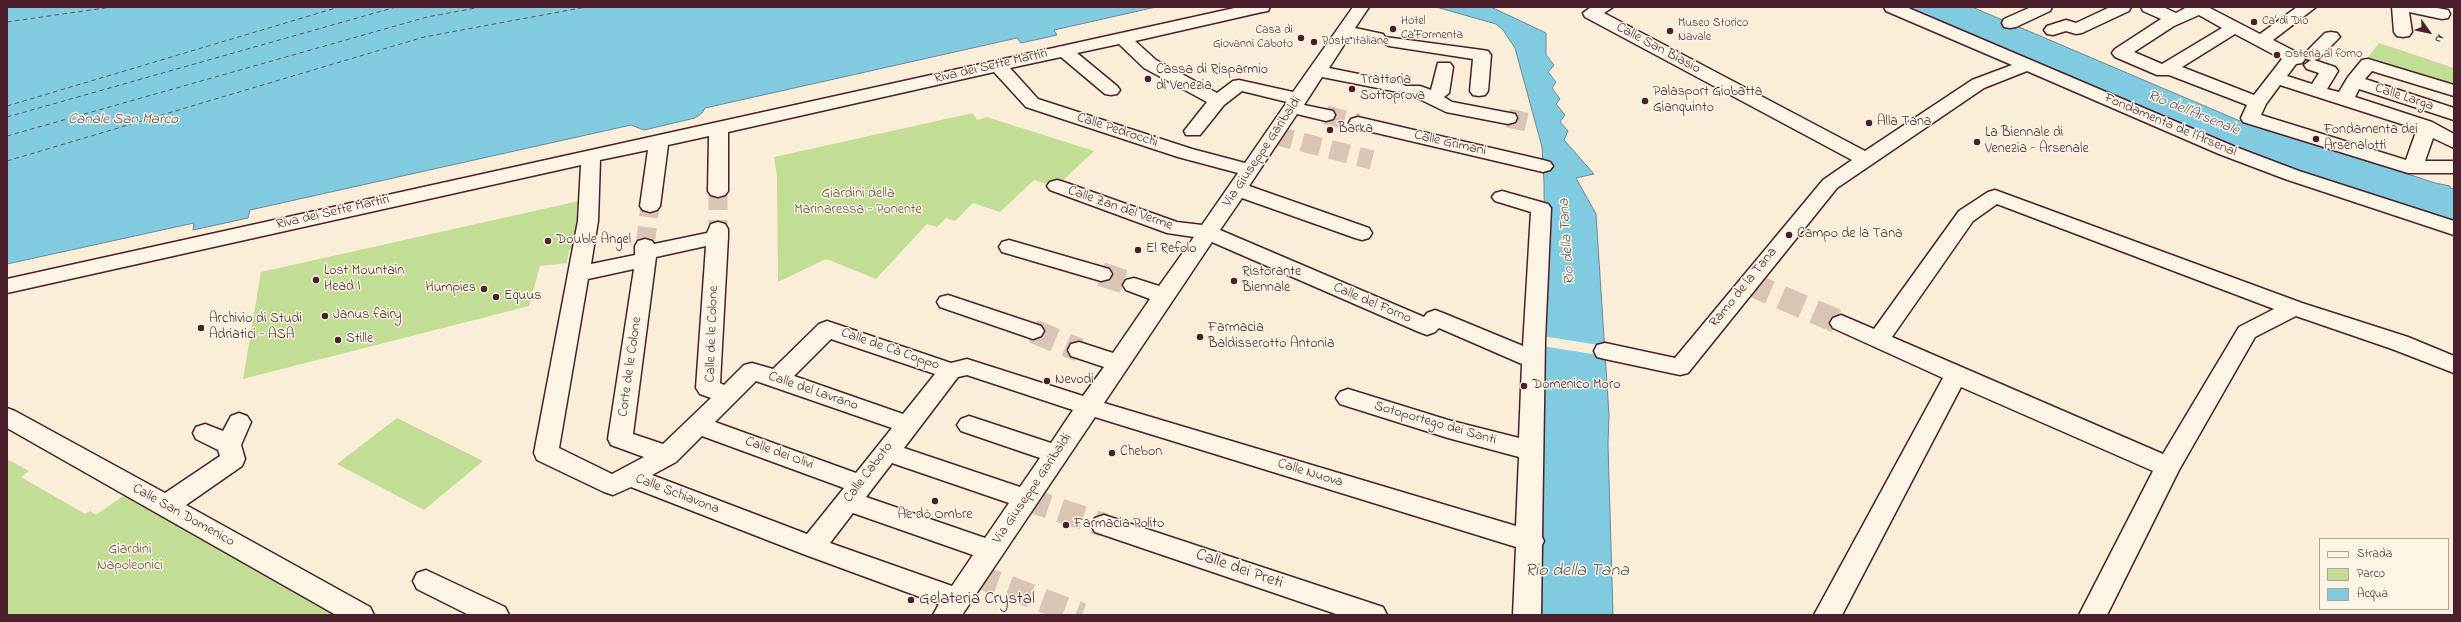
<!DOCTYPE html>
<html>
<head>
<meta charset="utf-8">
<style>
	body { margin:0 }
	#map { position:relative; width:2461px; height:622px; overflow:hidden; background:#fbeed8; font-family:"Indie Flower",sans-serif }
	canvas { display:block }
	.frame { position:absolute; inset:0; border:8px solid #4a1f2b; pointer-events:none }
	.legend { position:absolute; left:2319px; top:538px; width:130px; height:72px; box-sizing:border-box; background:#fcf5e5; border:1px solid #b59f9b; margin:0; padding:5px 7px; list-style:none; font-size:12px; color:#4a1f2b }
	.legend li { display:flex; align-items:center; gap:8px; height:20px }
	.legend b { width:20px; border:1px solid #b59f9b }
	.north { position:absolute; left:2409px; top:12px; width:40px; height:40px; -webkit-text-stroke:3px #fcf5e5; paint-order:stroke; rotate:123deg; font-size:11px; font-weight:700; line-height:16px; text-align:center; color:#4a1f2b }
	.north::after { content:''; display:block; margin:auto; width:14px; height:18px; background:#4a1f2b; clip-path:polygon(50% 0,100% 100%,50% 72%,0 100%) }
</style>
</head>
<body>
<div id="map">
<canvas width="2461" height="622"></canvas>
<div class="frame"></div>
<ul class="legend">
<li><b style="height:5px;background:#fcf5e5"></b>Strada</li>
<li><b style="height:11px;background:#c2de95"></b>Parco</li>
<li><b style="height:11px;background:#81cbe1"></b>Acqua</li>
</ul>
<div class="north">N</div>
</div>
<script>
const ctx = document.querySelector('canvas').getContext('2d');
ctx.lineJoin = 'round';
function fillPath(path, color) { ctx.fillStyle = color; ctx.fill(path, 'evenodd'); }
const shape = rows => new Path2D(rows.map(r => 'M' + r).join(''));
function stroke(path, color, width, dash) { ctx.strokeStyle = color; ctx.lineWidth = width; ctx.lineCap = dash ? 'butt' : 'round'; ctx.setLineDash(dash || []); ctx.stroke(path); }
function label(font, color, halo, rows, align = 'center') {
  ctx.font = font + ' "Indie Flower",sans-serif'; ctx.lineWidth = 3; ctx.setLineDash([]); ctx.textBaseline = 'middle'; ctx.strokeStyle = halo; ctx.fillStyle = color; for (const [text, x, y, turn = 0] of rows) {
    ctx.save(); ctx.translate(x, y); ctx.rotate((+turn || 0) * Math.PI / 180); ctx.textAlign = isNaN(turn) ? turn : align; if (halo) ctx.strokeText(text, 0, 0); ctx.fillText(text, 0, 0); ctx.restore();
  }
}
const green = shape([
	[2379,43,2454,68,2454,89,2365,61],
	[973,113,977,120,987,117,1094,151,1056,187,1034,180,1000,212,973,203,955,221,946,218,937,227,927,224,876,279,826,259,778,282,777,177,774,157],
	[579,201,577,249,569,250,567,263,540,266,529,306,243,379,261,272],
	[397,418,483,461,424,510,337,464],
	[7,459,29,471,21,477,85,514,90,511,96,515,127,493,339,615,7,615]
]);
const water = shape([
	[7,7,1156,7,1054,30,1057,35,1021,43,1017,38,705,108,702,113,695,118,644,130,631,125,250,210,248,218,193,230,194,223,7,264,7,7],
	[1436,7,1491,7,1546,33,1546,55,1554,65,1548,72,1556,82,1552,88,1560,99,1556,104,1565,115,1560,122,1568,131,1564,140,1594,174,1576,178,1596,214,1609,415,1608,444,1613,615,1542,615,1545,296,1544,182,1542,147,1515,48,1503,30,1496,24,1436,7],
	[1907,7,1972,7,2240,121,2242,119,2435,183,2450,186,2450,188,2454,189,2454,222,2290,169,2226,144,1907,7]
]);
const pier = shape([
	[1542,336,1605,346,1605,356,1542,346]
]);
const ferry = shape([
	[7,22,112,7],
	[7,106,339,7],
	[7,117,396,7],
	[7,136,427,17,481,7],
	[7,161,424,37,586,7]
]);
const minorTunnelFar1 = shape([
	[1326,115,1358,123],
	[1508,118,1536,124],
	[1274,135,1372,160],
	[718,191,718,229],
	[645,246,650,206]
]);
const minorTunnel = shape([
	[1101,274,1134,285],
	[1748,283,1841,323],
	[1033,331,1079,350],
	[1026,499,1104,525],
	[975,575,1082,615]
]);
const minor = shape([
	[1239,7,1270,7,1268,11,1262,12,1135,41,1156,60,1217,93,1233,81,1239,80,1293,92,1353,7,1369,7,1355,28,1383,34,1385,37,1482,50,1488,51,1491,55,1488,91,1485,95,1479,96,1473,95,1470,91,1473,59,1389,46,1381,42,1349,37,1329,68,1398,82,1406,86,1420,86,1431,90,1438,63,1450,63,1453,67,1449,93,1444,97,1452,102,1515,114,1517,118,1515,122,1508,124,1446,112,1403,91,1398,92,1322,77,1304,105,1333,111,1335,115,1333,119,1326,121,1297,114,1249,186,1369,228,1372,233,1369,238,1362,240,1355,238,1242,198,1220,230,1424,317,1427,313,1435,310,1443,313,1523,346,1531,212,1495,201,1492,197,1495,193,1502,191,1548,204,1551,208,1545,340,1542,537,1544,541,1542,545,1541,615,1513,615,1516,547,1095,417,962,615,933,615,939,604,803,554,631,487,613,495,604,492,537,460,534,453,578,221,581,165,7,293,7,279,1239,7],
	[1119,44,1144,68,1207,102,1184,131,1186,135,1200,135,1224,105,1242,91,1287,102,1245,163,1192,149,1038,99,1010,68,1061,57,1105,94,1111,95,1117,94,1120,90,1117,86,1077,53,1119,44],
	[994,72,1026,107,1178,157,1238,173,1202,225,1177,222,1064,182,1057,180,1050,182,1047,186,1050,190,1167,233,1194,237,1159,286,1134,278,1126,280,1123,285,1126,290,1150,299,1113,353,1079,342,1071,344,1068,350,1071,356,1104,367,1083,396,967,359,951,363,827,321,819,324,773,369,752,363,744,365,724,385,720,383,728,237,728,229,725,224,718,222,711,224,707,233,654,244,652,241,645,239,638,241,635,246,635,255,591,264,598,221,600,160,648,150,640,206,643,210,650,212,657,210,660,206,668,145,709,136,708,191,711,195,718,197,725,195,728,191,728,132,994,72],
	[1212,242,1419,332,1427,335,1435,332,1439,328,1522,364,1519,438,1448,420,1348,389,1340,392,1336,398,1340,404,1448,438,1519,457,1516,526,1104,403,1212,242],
	[706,246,696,388,700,394,711,398,663,444,633,434,656,257,706,246],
	[634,269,608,439,611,445,644,457,612,474,559,448,588,279,634,269],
	[831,339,935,374,903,414,794,376,831,339],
	[967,375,1073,410,1051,443,969,416,961,419,957,425,961,431,1040,458,1020,487,904,448,958,377,967,375],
	[756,381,892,428,856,473,715,422,756,381],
	[702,436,844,488,807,534,652,475,676,462,702,436],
	[892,463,1009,503,985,538,866,497,892,463],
	[853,513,973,555,952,586,830,543,853,513],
	[1591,7,1613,7,1604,13,1865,151,1972,80,2012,65,1886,11,1884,7,1906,7,2233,146,2299,171,2454,221,2454,235,2285,179,2219,154,2027,71,1984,88,1837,188,1688,373,1680,375,1605,359,1597,357,1594,351,1597,345,1605,343,1675,358,1823,180,1852,160,1585,17,1583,13,1591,7],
	[2031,7,2052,7,2050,11,2016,27,2010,28,2004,27,2002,23,2004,19,2031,7],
	[2110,7,2131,7,2129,11,2082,33,2076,34,2066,31,2053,35,2047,34,2044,30,2047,26,2066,20,2076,23,2110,7],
	[2141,7,2163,7,2176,13,2187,7,2208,7,2260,34,2297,7,2316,7,2273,40,2302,55,2305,59,2302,63,2296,64,2287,76,2312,84,2319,73,2307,69,2304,65,2311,60,2306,59,2303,55,2325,33,2331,32,2337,33,2340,37,2318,59,2314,60,2335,67,2338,71,2327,89,2339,92,2348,77,2362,60,2368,59,2454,85,2454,96,2372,71,2365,79,2454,108,2454,120,2359,89,2355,97,2432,122,2454,134,2454,148,2433,138,2425,161,2454,161,2454,173,2408,173,2243,122,2241,118,2247,105,2169,75,2157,75,2115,57,2112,53,2115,49,2161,19,2143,11,2141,7],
	[2199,15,2222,28,2162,64,2134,52,2174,26,2199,15],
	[2235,34,2282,59,2254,95,2182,67,2235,34],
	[2280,85,2417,129,2406,160,2261,115,2266,104,2280,85],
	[2392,7,2432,7,2448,10,2450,14,2448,18,2442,19,2409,12,2412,32,2409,36,2403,37,2397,36,2394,32,2392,7],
	[1358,117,1543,160,1550,162,1553,166,1550,170,1543,172,1351,127,1349,123,1351,119,1358,117],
	[1995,190,2302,303,2408,337,2454,356,2454,373,2392,349,2296,316,2255,337,2179,470,2107,615,2079,615,2153,471,1961,387,1842,615,1814,615,1943,378,1833,328,1830,323,1833,318,1841,315,1874,329,1959,211,1988,192,1995,190],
	[1997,204,2274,309,2239,327,2163,454,1892,337,1973,221,1997,204],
	[1009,240,1109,269,1112,274,1109,279,1101,281,1002,252,999,247,1002,242,1009,240],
	[948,295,1041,326,1044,331,1041,336,1033,339,940,307,937,302,940,297,948,295],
	[7,408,15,411,165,493,220,456,218,450,196,439,193,433,196,427,205,424,223,431,231,416,239,413,247,416,251,422,241,445,245,459,242,466,186,505,370,607,374,615,336,615,7,428,7,408],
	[1104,515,1383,607,1387,615,1339,615,1095,532,1091,525,1095,518,1104,515],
	[426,570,505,607,509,615,469,615,417,589,413,581,417,573,426,570]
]);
const markers = [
	[2254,22,4,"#4a1f2b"],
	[1393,29,4,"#4a1f2b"],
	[1670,31,4,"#4a1f2b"],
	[1301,38,4,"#4a1f2b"],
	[1314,42,4,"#4a1f2b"],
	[2277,55,4,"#4a1f2b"],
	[1148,79,4,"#4a1f2b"],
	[1352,89,4,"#4a1f2b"],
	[1645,101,4,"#4a1f2b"],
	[1869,123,4,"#4a1f2b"],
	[1330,130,4,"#4a1f2b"],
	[2316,139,4,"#4a1f2b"],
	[1977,142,4,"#4a1f2b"],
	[1789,235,4,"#4a1f2b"],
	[548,241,4,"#4a1f2b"],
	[1138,250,4,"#4a1f2b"],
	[316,280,4,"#4a1f2b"],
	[1234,281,4,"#4a1f2b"],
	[484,289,4,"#4a1f2b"],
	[496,297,4,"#4a1f2b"],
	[325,316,4,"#4a1f2b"],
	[201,328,4,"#4a1f2b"],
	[1200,337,4,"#4a1f2b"],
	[338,340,4,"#4a1f2b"],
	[1047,381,4,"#4a1f2b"],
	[1524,386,4,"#4a1f2b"],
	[1112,453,4,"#4a1f2b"],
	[935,501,4,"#4a1f2b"],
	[1066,525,4,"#4a1f2b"],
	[911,600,4,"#4a1f2b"]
];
const farPoinames = [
	["Hotel",1401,22],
	["Ca'Formenta",1401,36],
	["Ca' di Dio",2262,22],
	["Museo Storico",1678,24],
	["Navale",1678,38],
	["Casa di",1293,31,"right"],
	["Giovanni Caboto",1293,45,"right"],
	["Poste Italiane",1322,42],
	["Osteria al forno",2285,55]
];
const streetNames = [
	["Calle San Biasio",1658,49,28],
	["Riva dei Sette Martiri",991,67,-13],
	["Calle Larga",2404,98,18],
	["Fondamenta de l'Arsenal",2170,126,23],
	["Calle Pedrocchi",1117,131,18],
	["Calle Grimani",1450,144,13],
	["Via Giuseppe Garibaldi",1263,152,-56],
	["Calle Zan del Verme",1120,209,19],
	["Riva dei Sette Martiri",333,213,-13],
	["Ramo de la Tana",1744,288,-51],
	["Calle del Forno",1372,304,23],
	["Calle de le Colone",713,334,-88],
	["Calle de Cà Coppo",890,350,19],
	["Corte de le Colone",631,367,-82],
	["Calle del Lavrano",813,392,19],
	["Sotoportego dei Santi",1435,424,16],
	["Calle dei Olivi",779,454,20],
	["Calle Caboto",869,473,-53],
	["Calle Nuova",1310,474,17],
	["Via Giuseppe Garibaldi",1033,489,-56],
	["Calle Schiavona",677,495,21],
	["Calle San Domenico",183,516,29]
];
const poiNames = [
	["Cassa di Risparmio",1156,71],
	["di Venezia",1156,87],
	["Trattoria",1360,81],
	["Sottoprova",1360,97],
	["Palasport Giobatta",1653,93],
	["Gianquinto",1653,109],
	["Alla Tana",1877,123],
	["Barka",1338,130],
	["Fondamenta dei",2324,131],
	["Arsenalotti",2324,147],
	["La Biennale di",1985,134],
	["Venezia - Arsenale",1985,150],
	["Campo de la Tana",1797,235],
	["Double Angel",556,241],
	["El Refolo",1146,250],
	["Lost Mountain",324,272],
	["Head I",324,288],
	["Ristorante",1242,273],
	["Biennale",1242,289],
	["Humpies",476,289,"right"],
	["Equus",504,297],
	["Janus fairy",333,316],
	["Archivio di Studi",209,320],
	["Adriatici - ASA",209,336],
	["Farmacia",1208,329],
	["Baldisserotto Antonia",1208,345],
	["Stille",346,340],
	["Nevodi",1055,381],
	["Domenico Moro",1532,386],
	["Chebon",1120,453],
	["Ae dò Ombre",935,516,"center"],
	["Farmacia Polito",1074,525]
];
const parkNames = [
	["Giardini della",858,195],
	["Marinaressa - Ponente",858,211],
	["Giardini",130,551],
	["Napoleonici",130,567]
];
const waterNames = [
	["Rio dell'Arsenale",2193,114,22],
	["Canale San Marco",123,121],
	["Rio della Tana",1568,242,-94]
];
const nearStreetnames = [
	["Calle dei Preti",1239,570,19]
];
const nearPoinames = [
	["Gelateria Crystal",919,600]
];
const nearWaternames = [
	["Rio della Tana",1577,572]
];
fillPath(green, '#c2de95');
fillPath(water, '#81cbe1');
stroke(water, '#6b8698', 1);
fillPath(pier, '#fbeed8');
stroke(ferry, '#5a5362', 1, [4.5, 3.5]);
stroke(minorTunnelFar1, '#d8c5b5', 19, [19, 10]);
stroke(minorTunnel, '#d8c5b5', 24, [24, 12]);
stroke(minor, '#4a1f2b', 3);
fillPath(minor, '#fcf5e5');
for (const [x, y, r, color] of markers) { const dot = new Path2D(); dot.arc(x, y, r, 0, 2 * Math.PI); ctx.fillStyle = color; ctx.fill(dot); stroke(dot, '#fcf5e5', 1.5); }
label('12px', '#4a1f2b', '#fcf5e5', farPoinames, 'left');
label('14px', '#4a1f2b', '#fcf5e5', streetNames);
label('14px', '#4a1f2b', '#fcf5e5', poiNames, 'left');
label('14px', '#684f46', '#fcf5e5', parkNames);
label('italic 15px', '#5a5362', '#fcf5e5', waterNames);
label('17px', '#4a1f2b', '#fcf5e5', nearStreetnames);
label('17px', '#4a1f2b', '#fcf5e5', nearPoinames, 'left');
label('italic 18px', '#5a5362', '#fcf5e5', nearWaternames);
</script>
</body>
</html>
